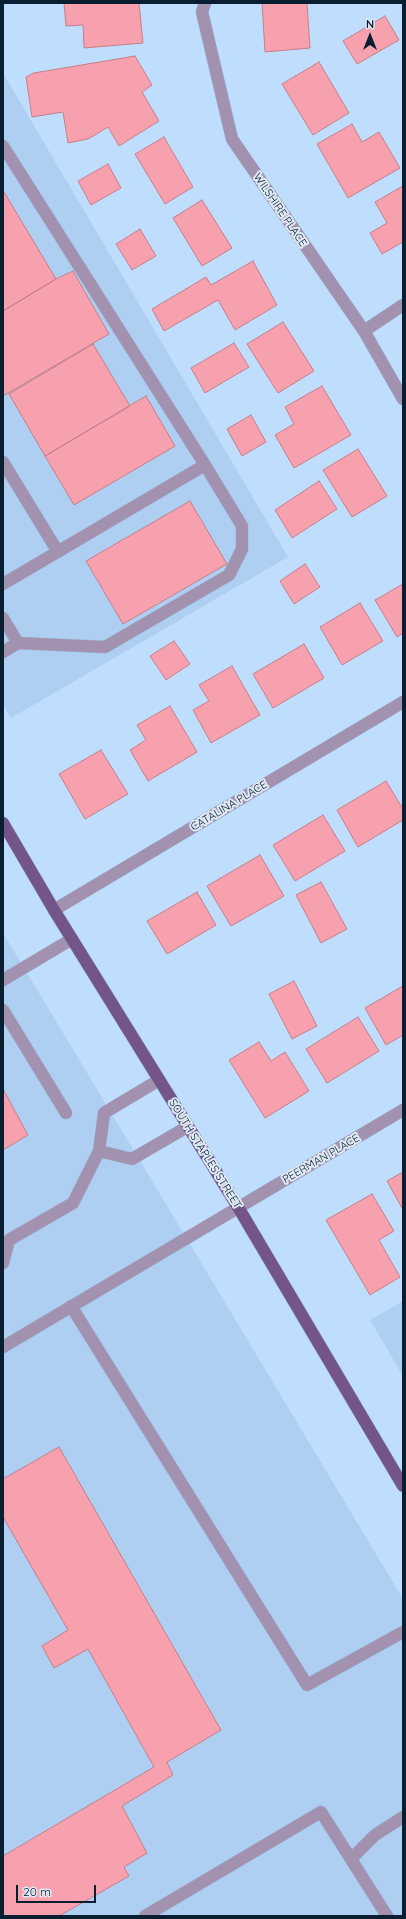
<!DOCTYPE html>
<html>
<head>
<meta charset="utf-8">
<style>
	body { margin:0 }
	#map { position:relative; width:406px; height:1919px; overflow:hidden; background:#bfdefe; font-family:Quicksand,sans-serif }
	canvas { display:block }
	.frame { position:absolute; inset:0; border:4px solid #0a1e32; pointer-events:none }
	.north { position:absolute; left:350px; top:16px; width:40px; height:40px; -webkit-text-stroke:3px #dee9f4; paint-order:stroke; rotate:0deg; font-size:11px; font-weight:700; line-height:16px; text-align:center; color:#0a1e32 }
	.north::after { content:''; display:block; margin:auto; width:14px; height:18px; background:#0a1e32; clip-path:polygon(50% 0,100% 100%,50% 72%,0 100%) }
	.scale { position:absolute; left:16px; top:1885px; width:80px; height:18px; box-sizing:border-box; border:2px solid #0a1e32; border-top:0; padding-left:5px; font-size:12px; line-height:14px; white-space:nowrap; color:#0a1e32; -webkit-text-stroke:3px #dee9f4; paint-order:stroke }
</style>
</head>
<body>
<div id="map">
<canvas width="406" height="1919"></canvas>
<div class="frame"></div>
<div class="north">N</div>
<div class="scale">20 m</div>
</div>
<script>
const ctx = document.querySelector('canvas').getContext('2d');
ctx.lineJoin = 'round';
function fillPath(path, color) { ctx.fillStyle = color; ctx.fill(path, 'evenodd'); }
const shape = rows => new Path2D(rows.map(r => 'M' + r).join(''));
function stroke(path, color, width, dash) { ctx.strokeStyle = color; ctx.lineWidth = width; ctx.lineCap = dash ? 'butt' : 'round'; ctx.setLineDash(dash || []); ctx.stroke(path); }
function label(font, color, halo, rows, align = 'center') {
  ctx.font = font + ' Quicksand,sans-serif'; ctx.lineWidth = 4; ctx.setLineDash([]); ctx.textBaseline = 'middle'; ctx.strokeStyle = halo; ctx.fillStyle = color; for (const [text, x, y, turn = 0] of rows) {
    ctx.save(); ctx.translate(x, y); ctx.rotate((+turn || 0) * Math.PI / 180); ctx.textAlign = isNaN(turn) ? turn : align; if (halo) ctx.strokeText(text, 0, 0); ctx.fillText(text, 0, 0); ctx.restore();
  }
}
const built = shape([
	[3,73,288,557,11,718,3,704],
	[3,933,403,1599,403,1916,3,1916],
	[403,1301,403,1376,370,1320]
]);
const building = shape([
	[64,3,139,3,143,43,84,48,83,25,66,26,64,3],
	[262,3,307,3,310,48,265,52,262,3],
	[385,16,399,40,357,64,343,41,385,16],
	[135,56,152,85,142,92,159,121,119,146,108,127,88,139,68,143,63,112,32,117,26,77,34,73,135,56],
	[319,62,349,113,313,135,282,84,319,62],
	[352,124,362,142,379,132,400,168,348,198,317,144,352,124],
	[164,137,193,187,165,204,135,154,164,137],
	[108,164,121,188,91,205,78,181,108,164],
	[403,186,403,242,382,254,370,233,387,223,375,202,403,186],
	[3,192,4,192,56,279,3,311,3,192],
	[202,200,232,248,202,266,173,218,202,200],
	[140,229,156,256,132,270,116,244,140,229],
	[253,261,277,305,235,330,218,300,164,331,152,309,206,277,211,285,253,261],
	[73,271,109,334,3,396,3,311,56,279,73,271],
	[283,322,314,371,278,393,247,344,283,322],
	[234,343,249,367,205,393,191,368,234,343],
	[93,344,130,406,45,456,9,394,93,344],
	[322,386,351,435,294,468,275,435,294,424,285,407,322,386],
	[146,396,175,446,74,505,45,456,146,396],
	[251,415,266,442,242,456,227,429,251,415],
	[358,449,387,496,352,517,323,470,358,449],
	[319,481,337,509,292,538,275,510,319,481],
	[190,501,227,564,123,624,86,561,190,501],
	[305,564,320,587,294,604,280,581,305,564],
	[403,584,403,633,397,637,375,600,403,584],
	[360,603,383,641,342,665,320,627,360,603],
	[174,641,190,664,166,680,150,656,174,641],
	[304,644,324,678,273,708,253,674,304,644],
	[232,666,260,715,211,743,193,710,209,701,199,685,232,666],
	[170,706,197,752,148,781,130,750,146,740,137,725,170,706],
	[101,750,128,794,85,819,59,774,101,750],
	[386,781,403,809,403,820,358,847,337,810,386,781],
	[323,815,345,851,295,881,273,845,323,815],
	[260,855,284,896,231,926,207,886,260,855],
	[321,882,347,929,321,943,296,895,321,882],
	[197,892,216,925,167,954,147,921,197,892],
	[294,981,317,1026,292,1039,269,994,294,981],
	[403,986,403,1035,386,1045,365,1008,403,986],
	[358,1017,379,1051,327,1083,306,1049,358,1017],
	[259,1042,271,1061,285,1052,309,1091,265,1118,229,1060,259,1042],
	[3,1089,28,1135,3,1150,3,1089],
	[403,1172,403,1210,387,1181,403,1172],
	[372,1194,394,1231,379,1240,400,1277,370,1295,326,1220,372,1194],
	[59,1447,221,1730,167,1762,173,1775,122,1806,147,1853,124,1867,129,1876,59,1916,3,1916,3,1856,154,1767,88,1649,54,1668,42,1646,68,1630,3,1517,3,1479,59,1447]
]);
const minor = shape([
	[205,3,202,12,232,139,364,331,403,399],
	[3,146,205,465,3,584],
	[364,331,403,305],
	[3,462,58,552],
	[3,618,18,643,3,652],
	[18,643,105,647,229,575,242,549,242,526,205,465],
	[54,910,403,702],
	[3,980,72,939],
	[3,1010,66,1113],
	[99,1151,132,1159,187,1127],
	[3,1263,9,1240,73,1203,99,1151,104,1113,159,1080],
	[71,1306,307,1685,403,1632],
	[3,1347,403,1110],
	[352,1858,375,1835,403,1817],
	[145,1916,321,1812,387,1916]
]);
const major = shape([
	[3,823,54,910,238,1207,403,1486]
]);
const streetNames = [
	["WILSHIRE PLACE",280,210,56],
	["CATALINA PLACE",229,806,-31],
	["SOUTH STAPLES STREET",205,1154,58],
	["PEERMAN PLACE",321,1159,-30]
];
fillPath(built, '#aecff2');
fillPath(building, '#f7a0ae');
stroke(building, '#c77e89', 1);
stroke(minor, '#9ebbd9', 13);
stroke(major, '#9ebbd9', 13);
stroke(minor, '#a292b0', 12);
stroke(major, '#73558a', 12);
label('11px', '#0a1e32', '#dee9f4', streetNames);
</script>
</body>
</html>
